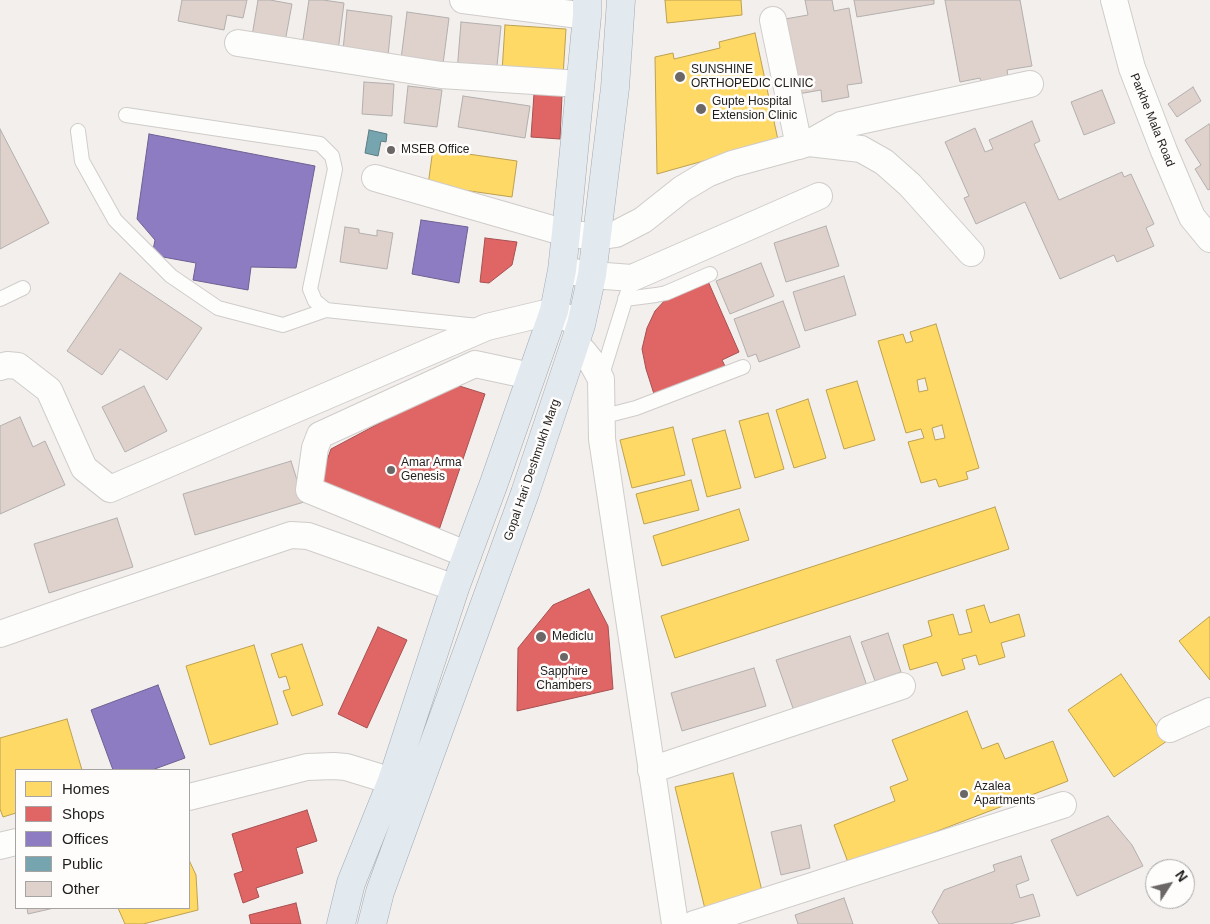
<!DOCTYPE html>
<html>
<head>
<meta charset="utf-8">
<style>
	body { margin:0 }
	#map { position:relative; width:1210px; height:924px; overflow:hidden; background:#f3efed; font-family:Arial,sans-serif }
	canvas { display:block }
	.legend { position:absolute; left:15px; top:769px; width:175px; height:140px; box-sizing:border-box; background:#fefdfc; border:1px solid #a5a4a3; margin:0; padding:6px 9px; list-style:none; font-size:15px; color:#201e1d }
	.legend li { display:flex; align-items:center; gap:10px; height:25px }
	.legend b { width:25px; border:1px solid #a5a4a3 }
	.north { position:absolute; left:1145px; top:859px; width:50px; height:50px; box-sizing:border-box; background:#fefdfc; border:1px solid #a5a4a3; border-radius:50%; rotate:55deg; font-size:14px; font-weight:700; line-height:20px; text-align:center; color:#201e1d }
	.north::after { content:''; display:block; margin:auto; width:18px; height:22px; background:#6a6766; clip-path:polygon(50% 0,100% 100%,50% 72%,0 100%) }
</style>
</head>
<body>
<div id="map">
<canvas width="1210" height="924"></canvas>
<ul class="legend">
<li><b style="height:14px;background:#ffd966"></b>Homes</li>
<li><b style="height:14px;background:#e06666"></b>Shops</li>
<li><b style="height:14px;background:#8e7cc3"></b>Offices</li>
<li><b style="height:14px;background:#76a5af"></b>Public</li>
<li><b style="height:14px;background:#dfd1cc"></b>Other</li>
</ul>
<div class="north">N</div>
</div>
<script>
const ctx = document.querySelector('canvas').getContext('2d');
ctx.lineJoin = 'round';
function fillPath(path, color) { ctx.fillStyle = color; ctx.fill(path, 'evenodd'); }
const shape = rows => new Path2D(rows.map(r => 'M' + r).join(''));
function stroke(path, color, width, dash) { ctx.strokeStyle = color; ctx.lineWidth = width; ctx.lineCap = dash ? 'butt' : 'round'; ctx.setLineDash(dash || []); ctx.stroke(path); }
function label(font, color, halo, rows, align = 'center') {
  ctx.font = font + ' Arial,sans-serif'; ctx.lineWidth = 5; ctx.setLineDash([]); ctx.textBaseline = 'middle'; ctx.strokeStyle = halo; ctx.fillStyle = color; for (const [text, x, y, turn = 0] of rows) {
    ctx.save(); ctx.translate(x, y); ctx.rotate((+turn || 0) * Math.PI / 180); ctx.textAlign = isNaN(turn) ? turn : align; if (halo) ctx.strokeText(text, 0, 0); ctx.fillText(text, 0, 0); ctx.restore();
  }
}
const homes = shape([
	[665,0,741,0,742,15,667,23,665,0],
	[505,25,566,29,563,76,502,72,505,25],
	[755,33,778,140,657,174,655,57,673,53,674,59,720,48,719,42,755,33],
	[433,149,517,161,512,197,428,185,433,149],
	[936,324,979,468,966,472,968,479,939,487,936,479,921,483,908,442,924,438,921,429,906,433,878,341,903,334,906,343,913,341,910,332,936,324],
	[925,378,928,390,919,392,917,380,925,378],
	[942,425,945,438,935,440,932,428,942,425],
	[857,381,875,440,844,449,826,390,857,381],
	[808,399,826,458,794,468,776,410,808,399],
	[768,413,784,469,755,478,739,421,768,413],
	[673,427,685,475,632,488,620,440,673,427],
	[725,430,741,488,707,497,692,439,725,430],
	[691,480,699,510,644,524,636,494,691,480],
	[995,507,1009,549,675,658,661,616,995,507],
	[739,509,749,540,662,566,653,536,739,509],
	[984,605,990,623,1019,614,1025,636,1001,643,1005,657,979,665,976,655,962,659,965,669,942,676,937,662,910,670,903,645,932,636,928,621,953,614,959,635,972,632,966,610,984,605],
	[1209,617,1210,617,1210,680,1179,641,1209,617],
	[302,644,323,705,292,716,283,691,290,689,286,676,279,678,271,654,302,644],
	[254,645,278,724,210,745,186,666,254,645],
	[1121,674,1167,741,1114,777,1068,710,1121,674],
	[967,711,982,749,998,743,1005,759,1053,741,1068,781,849,865,834,825,895,801,890,787,908,780,892,740,967,711],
	[67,719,82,770,16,770,16,813,3,817,0,809,0,738,67,719],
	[733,773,763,895,705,909,675,787,733,773],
	[189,860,196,875,198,910,143,924,125,924,118,908,189,908,189,860]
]);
const shops = shape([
	[534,94,562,96,560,139,531,137,534,94],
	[485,238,517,242,512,265,489,283,480,282,485,238],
	[707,279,739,352,722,360,725,366,654,394,646,369,642,349,647,328,655,311,667,298,707,279],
	[453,384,485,394,438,533,316,491,331,449,453,384],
	[589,589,608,626,613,689,517,711,518,648,553,605,589,589],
	[378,627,407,640,367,728,338,714,378,627],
	[307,810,317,841,296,848,303,873,256,888,259,897,243,903,234,874,243,871,232,834,307,810],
	[296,903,301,924,251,924,249,915,296,903]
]);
const offices = shape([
	[149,134,315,166,296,268,251,267,248,290,193,280,196,263,152,255,155,240,137,219,149,134],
	[421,220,468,227,459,283,412,274,421,220],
	[158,685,185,758,152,770,113,770,91,710,158,685]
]);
const public = shape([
	[369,130,387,134,386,142,381,141,378,156,365,153,369,130]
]);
const building = shape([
	[182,0,247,0,243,18,227,15,224,30,178,21,182,0],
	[258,0,270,0,292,4,285,42,252,36,258,0],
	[309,0,323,0,344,3,338,51,302,46,309,0],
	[805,0,832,0,834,11,849,8,862,83,847,85,849,97,822,102,821,90,798,94,785,19,808,15,805,0],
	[854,0,934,0,934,4,857,17,854,0],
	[945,0,1020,0,1032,66,1007,70,1009,83,982,88,980,78,960,82,945,0],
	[347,10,392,16,388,56,343,50,347,10],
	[407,12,449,18,443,64,401,59,407,12],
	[461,22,501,26,496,76,457,72,461,22],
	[364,82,394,84,392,116,362,114,364,82],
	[408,86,442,90,437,127,404,123,408,86],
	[1193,87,1201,101,1177,117,1168,104,1193,87],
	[1102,90,1115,123,1084,135,1071,102,1102,90],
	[463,96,530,106,525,138,458,127,463,96],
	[1032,121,1040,141,1034,144,1059,200,1122,172,1124,177,1131,174,1154,224,1146,228,1154,246,1117,262,1114,255,1060,279,1025,202,976,224,964,198,969,196,945,142,975,128,985,152,993,149,989,140,1032,121],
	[1209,124,1210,126,1210,189,1208,190,1195,169,1201,165,1185,140,1209,124],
	[0,129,49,223,0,249,0,129],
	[826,226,839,266,786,282,774,243,826,226],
	[345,227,359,229,359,233,377,236,377,230,393,233,387,269,340,262,345,227],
	[761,263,774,296,730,314,716,281,761,263],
	[120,273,202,328,167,380,120,349,102,375,67,351,120,273],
	[844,276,856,315,805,331,793,292,844,276],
	[783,301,800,347,759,362,756,354,748,357,734,319,783,301],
	[144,386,167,431,125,452,102,407,144,386],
	[20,417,33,447,45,441,65,485,0,514,0,426,20,417],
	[291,461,304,502,195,535,183,494,291,461],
	[117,518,133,567,49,593,34,544,117,518],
	[888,633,901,672,875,681,861,642,888,633],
	[850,636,867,686,794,711,776,660,850,636],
	[754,668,766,706,682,731,671,693,754,668],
	[1108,816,1132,845,1143,866,1077,896,1051,840,1108,816],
	[801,825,810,868,781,875,771,832,801,825],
	[1021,856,1029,880,1016,885,1020,898,1033,894,1040,916,1010,924,939,924,932,912,944,890,995,871,993,865,1021,856],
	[844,898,853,924,798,924,795,915,844,898],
	[27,908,54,908,28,914,27,908]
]);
const service = shape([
	[126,115,320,144,332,156,335,169,310,289,315,301,326,310,478,326],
	[78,131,82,161,115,220,171,276,218,308,283,325,326,310],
	[0,299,23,288],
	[625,299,656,295,666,293,710,274],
	[601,378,632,278],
	[601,417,636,408,743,367]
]);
const minor = shape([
	[463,0,587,16],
	[1114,0,1132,68,1164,151,1192,217,1210,239],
	[773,20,799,146],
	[238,43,441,75,580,84],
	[809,143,841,125,1030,84],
	[375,178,566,233,596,237,616,234,643,220,682,189,707,174,732,164,809,143,861,149,884,162,910,185,971,253],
	[562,270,592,275,632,278,819,196],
	[574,346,583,351,591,361,601,379,602,439,675,924],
	[0,367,7,365,18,366,49,390,84,468,110,489,487,327,554,311,581,325],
	[468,555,309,490,315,448,320,435,475,364,531,376],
	[0,634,83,605,291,535,308,536,455,588],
	[1170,729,1210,711],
	[651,770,902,686],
	[189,797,307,767,334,766,346,767,392,781],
	[0,846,16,842],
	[694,924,1063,805]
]);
const primary = shape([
	[341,924,351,883,392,781,455,588,494,483,554,311,562,270,566,233,587,16,587,0],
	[372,924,380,892,525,493,581,325,592,275,615,88,621,0]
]);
const markers = [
	[680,77,6,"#6a6766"],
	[701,109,6,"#6a6766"],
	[391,150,5,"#6a6766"],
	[391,470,5,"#6a6766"],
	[541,637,6,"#6a6766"],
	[564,657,5,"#6a6766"],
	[964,794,5,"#6a6766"]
];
const poiNames = [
	["SUNSHINE",691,70],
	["ORTHOPEDIC CLINIC",691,84],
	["Gupte Hospital",712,102],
	["Extension Clinic",712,116],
	["MSEB Office",401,150],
	["Amar Arma",401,463],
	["Genesis",401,477],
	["Mediclu",552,637],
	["Sapphire",564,672,"center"],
	["Chambers",564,686,"center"],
	["Azalea",974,787],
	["Apartments",974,801]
];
const streetNames = [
	["Parkhe Mala Road",1152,120,68],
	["Gopal Hari Deshmukh Marg",532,470,-71]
];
fillPath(homes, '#ffd966');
stroke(homes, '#bca150', 1);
fillPath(shops, '#e06666');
stroke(shops, '#a65050', 1);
fillPath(offices, '#8e7cc3');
stroke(offices, '#6d6091', 1);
fillPath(public, '#76a5af');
stroke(public, '#5c7c83', 1);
fillPath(building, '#dfd1cc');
stroke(building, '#b2afad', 1);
stroke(service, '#cfccca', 16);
stroke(minor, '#cfccca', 28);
stroke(primary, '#9faab3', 29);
stroke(service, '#fdfdfc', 14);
stroke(minor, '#fdfdfc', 26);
stroke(primary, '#e2e9ef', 28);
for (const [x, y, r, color] of markers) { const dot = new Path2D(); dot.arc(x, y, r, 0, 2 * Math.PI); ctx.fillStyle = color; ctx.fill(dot); stroke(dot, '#fefdfc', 2); }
label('12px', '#201e1d', '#fefdfc', poiNames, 'left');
label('12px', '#201e1d', '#fefdfc', streetNames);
</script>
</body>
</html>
